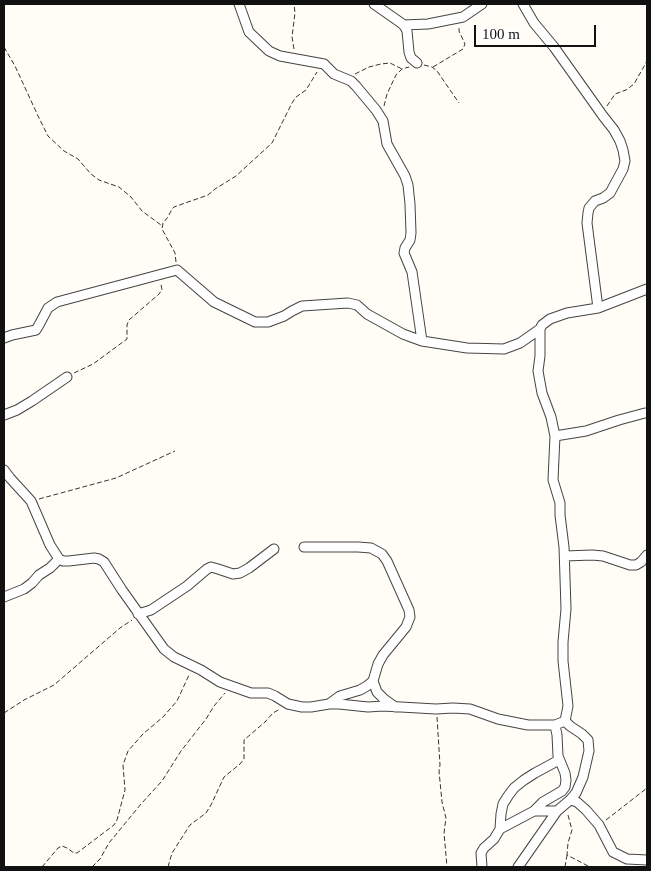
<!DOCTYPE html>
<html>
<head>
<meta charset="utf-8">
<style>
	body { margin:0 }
	#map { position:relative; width:651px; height:871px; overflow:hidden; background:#fffdf5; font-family:"Times New Roman",serif }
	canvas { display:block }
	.frame { position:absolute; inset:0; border:5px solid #111; pointer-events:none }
	.scale { position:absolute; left:474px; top:25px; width:122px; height:22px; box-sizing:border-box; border:2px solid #111; border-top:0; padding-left:6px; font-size:15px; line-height:18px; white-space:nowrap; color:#111; -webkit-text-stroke:4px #fff; paint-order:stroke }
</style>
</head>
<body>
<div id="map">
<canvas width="651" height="871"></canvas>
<div class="frame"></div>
<div class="scale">100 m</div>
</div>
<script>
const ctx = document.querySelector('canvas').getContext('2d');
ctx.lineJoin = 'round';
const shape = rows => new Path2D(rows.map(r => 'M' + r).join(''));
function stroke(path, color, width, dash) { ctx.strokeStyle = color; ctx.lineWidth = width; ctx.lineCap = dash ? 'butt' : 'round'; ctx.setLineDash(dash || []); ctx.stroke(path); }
const path = shape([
	[4,47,15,66,39,118,48,136,64,151,78,159,91,174,99,180,119,187,131,197,142,211,161,225],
	[294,49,292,37,295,13,294,4],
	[424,65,432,67,437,71,459,103],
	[433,67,463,49,465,44,459,31,459,27],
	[355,74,369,67,381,64,390,63,402,69],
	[384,106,387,94,396,75,402,69,409,67],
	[607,106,615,94,626,90,634,84,647,61],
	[176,262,175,253,162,229,163,223,168,217,172,209,174,207,208,195,215,189,236,176,272,143,292,103,296,97,306,90,317,72],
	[74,373,93,364,127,339,127,325,129,320,159,294,162,290,161,284],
	[39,499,116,478,175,451],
	[4,713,24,700,54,685,120,628,132,620],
	[437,717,440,765,439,771,442,802,446,818,444,833,447,867],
	[568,815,572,830,568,843,567,855,590,867],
	[606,820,647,788],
	[42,867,58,848,62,846,67,848,74,853,77,853,114,825,117,820,125,790,123,765,128,751,143,734,163,717,177,701,189,675],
	[92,867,100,859,109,843,141,804,162,781,181,751,206,719,214,706,225,693],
	[168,867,172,853,190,825,206,813,211,805,224,777,240,764,244,759,244,740,265,722,273,713,280,709],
	[565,867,567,855]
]);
const minor = shape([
	[239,4,249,32,269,51,280,56,324,64,334,74,351,81,356,86,376,110,383,121,387,144,405,176,408,185,410,204,411,233,410,240,405,248,404,253,412,272,422,341],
	[374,4,404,25,407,31,409,52,411,58,417,63],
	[523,4,534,23,554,47,603,116,614,130,620,141,623,150,625,161,623,169,610,193,603,198,595,201,589,208,588,213,587,223,598,308],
	[403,25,428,24,463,17,482,4],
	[4,338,12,335,36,330,39,325,48,308,57,302,177,270,214,302,255,322,268,322,284,316,292,311,302,306,348,303,357,305,367,314,403,334,422,341,467,348,504,349,520,343,540,329],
	[4,415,17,410,32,401,67,377],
	[555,436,586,431,619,420,645,413],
	[4,470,10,478,31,501,50,545,59,559,63,561,69,561,94,558,99,559,104,562,122,590,164,649,174,657,201,670,220,682,251,693,268,693,275,696,288,704,302,707,311,707,329,704,339,704,368,707,383,706,436,709,453,708,470,709,498,719,528,725,555,725,565,721],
	[304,547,358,547,371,548,382,554,387,561,409,610,410,617,406,627,383,655,378,664,373,681,367,686,360,690,340,696,329,704],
	[565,556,592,555,603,556,630,565,636,565,641,562,647,555],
	[4,597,24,589,32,583,39,575,50,568,59,559],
	[138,614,151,610,187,586,207,569,211,567,218,569,233,574,240,573,249,568,274,549],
	[373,681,377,692,384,699,395,707],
	[570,800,577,802,586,810,599,825,613,852,627,859,647,860],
	[534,811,543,802,562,791,565,787,566,780,565,773,558,756,557,735,555,725],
	[500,829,501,814,503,804,508,796,514,788,524,780,535,773,559,760],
	[482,867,481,853,484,848,494,839,500,829,534,811,557,811,570,800,576,793,583,777,589,751,588,740,582,734,570,726,565,721,568,706,563,661,563,642,566,609,564,547,560,515,560,503,553,480,555,436,551,417,542,393,538,371,540,356,540,329,542,325,550,319,567,313,598,308,647,289],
	[518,867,557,811]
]);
stroke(minor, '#444', 11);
stroke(path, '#333', 1, [5, 2.5]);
stroke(minor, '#fff', 9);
</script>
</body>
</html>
